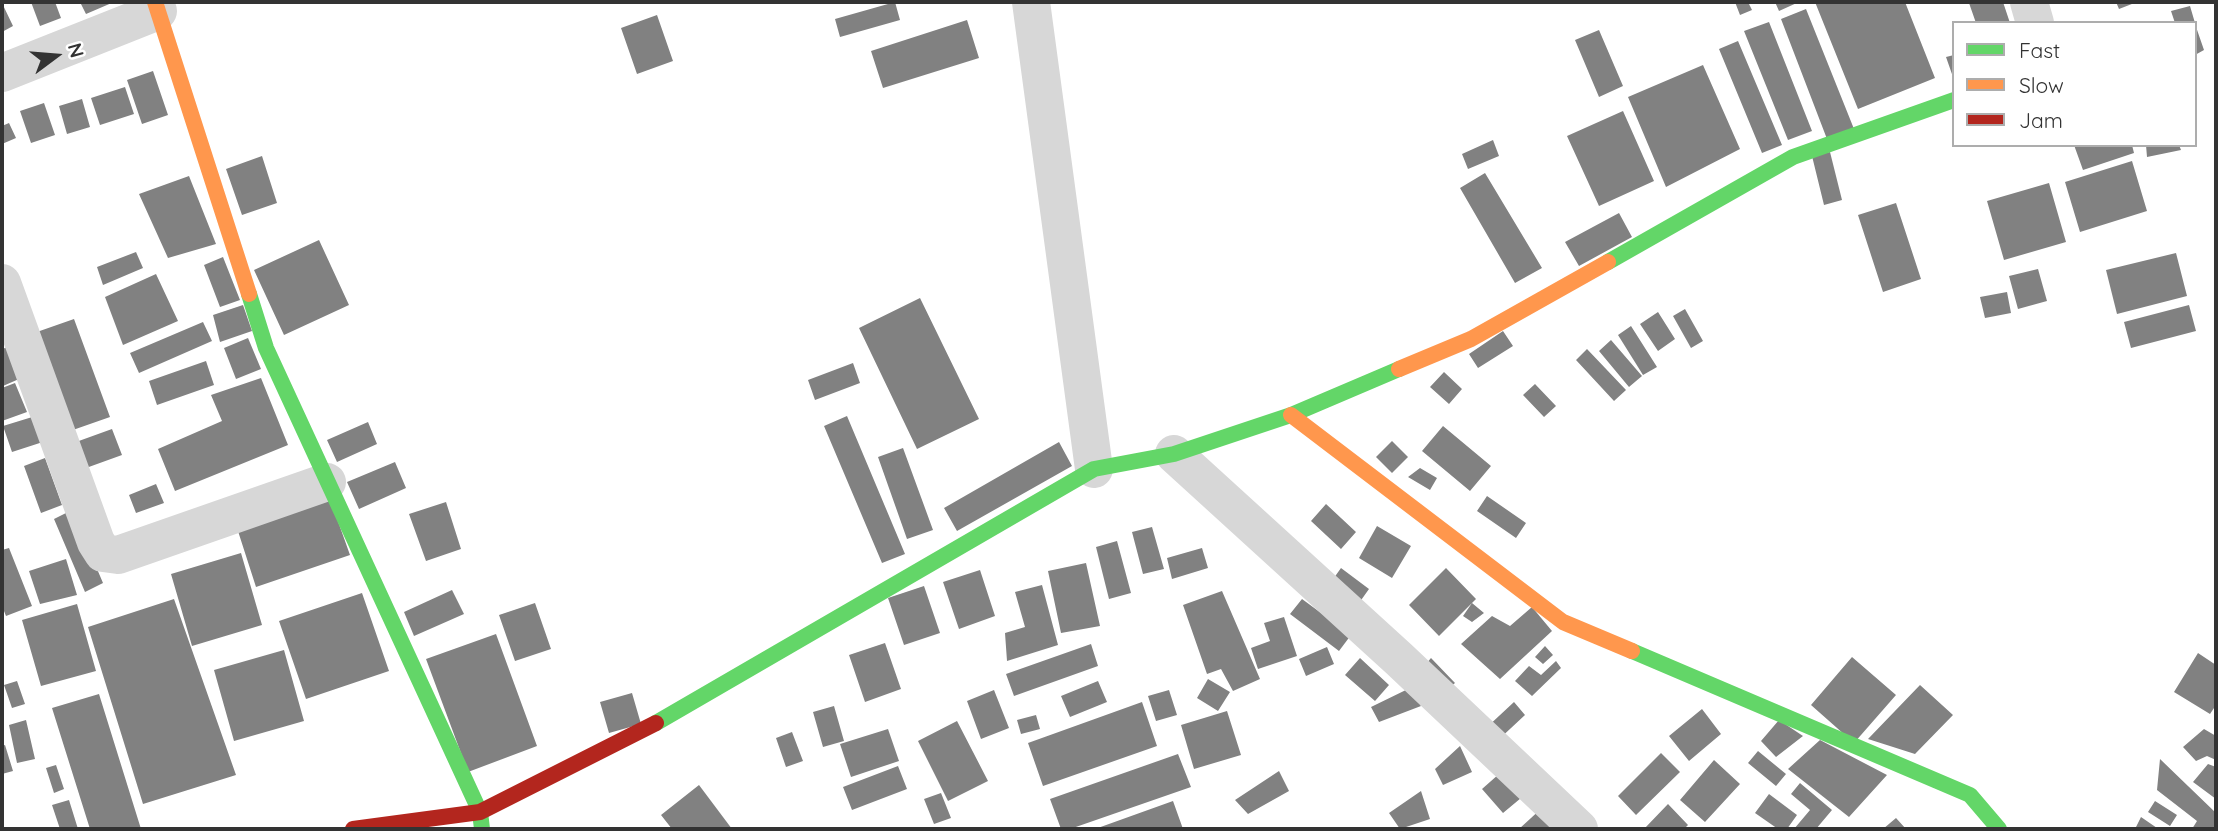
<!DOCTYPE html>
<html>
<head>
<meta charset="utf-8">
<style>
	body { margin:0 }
	#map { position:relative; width:2218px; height:831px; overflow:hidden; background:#fff; font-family:Quicksand,sans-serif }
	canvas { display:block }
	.frame { position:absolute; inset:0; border:4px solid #333; pointer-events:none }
	.legend { position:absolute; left:1952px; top:21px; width:245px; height:126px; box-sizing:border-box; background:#fff; border:2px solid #adadad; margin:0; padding:9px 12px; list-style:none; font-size:21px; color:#333 }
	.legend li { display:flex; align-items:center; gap:14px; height:35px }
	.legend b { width:35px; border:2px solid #adadad }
	.north { position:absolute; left:21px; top:21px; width:70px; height:70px; -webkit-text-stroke:5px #fff; paint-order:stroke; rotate:74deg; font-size:19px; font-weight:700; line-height:28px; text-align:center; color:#333 }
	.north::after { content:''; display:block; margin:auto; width:24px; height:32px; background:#333; clip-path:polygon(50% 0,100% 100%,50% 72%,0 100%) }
</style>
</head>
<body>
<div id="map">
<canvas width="2218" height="831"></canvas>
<div class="frame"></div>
<ul class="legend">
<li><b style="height:9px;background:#63d668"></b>Fast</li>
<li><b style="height:9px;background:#ff974d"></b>Slow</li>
<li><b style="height:9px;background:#b3261e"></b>Jam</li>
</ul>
<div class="north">N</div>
</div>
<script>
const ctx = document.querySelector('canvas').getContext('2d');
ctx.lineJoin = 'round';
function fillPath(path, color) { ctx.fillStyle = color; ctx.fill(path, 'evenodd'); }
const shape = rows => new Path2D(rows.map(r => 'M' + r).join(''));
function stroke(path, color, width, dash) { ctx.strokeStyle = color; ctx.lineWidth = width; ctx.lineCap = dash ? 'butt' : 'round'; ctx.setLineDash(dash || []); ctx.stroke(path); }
const building = shape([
	[31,2,55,2,61,18,40,26],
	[80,2,114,2,86,14],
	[895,2,900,20,840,37,835,19],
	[1735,2,1748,2,1752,10,1740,15],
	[1775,2,1799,2,1779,11],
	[1815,2,1905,2,1935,78,1858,109],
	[1972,2,2003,2,2010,23,1976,23,1969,3],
	[2116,2,2137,2,2119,9],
	[2,3,13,26,2,32],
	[2190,6,2195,23,2175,23,2171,11],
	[1806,9,1854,129,1827,139,1781,19],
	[657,15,673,61,637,74,621,28],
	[967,20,979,58,883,88,871,51],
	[1769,22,1812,131,1788,140,1744,31],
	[2195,24,2204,50,2195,55],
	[1599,30,1623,86,1599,97,1575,40],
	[1738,41,1782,145,1762,153,1719,49],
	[1954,55,1954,77,1953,77,1946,57],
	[1703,65,1740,149,1666,187,1628,97],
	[153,71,168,115,142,124,127,80],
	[125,87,134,114,100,125,91,98],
	[82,99,90,127,67,134,59,106],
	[44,103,55,135,31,143,20,111],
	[1623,111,1654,181,1599,206,1567,136],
	[9,123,16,138,2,144,2,126],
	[1493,140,1499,156,1468,169,1462,154],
	[2074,145,2132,145,2134,153,2083,170],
	[2146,145,2179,145,2181,150,2147,157],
	[1830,152,1842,200,1824,205,1812,156],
	[262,156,277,203,242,215,226,169],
	[2132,161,2147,211,2080,232,2065,182],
	[1485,173,1542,268,1515,283,1460,188],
	[189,176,216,244,168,258,139,194],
	[2049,183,2066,242,2004,260,1987,201],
	[1896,203,1921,279,1883,292,1858,215],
	[1619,213,1632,237,1579,266,1565,242],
	[319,240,349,305,284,335,254,270],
	[136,252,143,268,103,285,97,267],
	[2176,253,2187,296,2117,314,2106,270],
	[223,257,240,300,220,307,204,265],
	[2038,269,2047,301,2018,309,2009,276],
	[156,274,178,321,123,345,105,297],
	[2007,292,2011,313,1985,318,1980,297],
	[920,298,979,419,917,449,859,328],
	[243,305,252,331,220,342,213,315],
	[2189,305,2196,331,2131,348,2124,322],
	[1685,309,1703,341,1691,348,1673,316],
	[1658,312,1675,339,1658,351,1640,324],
	[74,319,110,417,70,431,34,333],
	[203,322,212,341,139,373,130,353],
	[1631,326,1657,367,1643,375,1618,335],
	[1503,331,1513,346,1478,368,1469,354],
	[248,338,261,369,236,379,224,348],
	[1611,340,1642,376,1629,387,1599,351],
	[8,347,19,379,3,386,2,349],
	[1587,349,1626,390,1614,401,1576,360],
	[206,361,214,385,157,405,149,381],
	[853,363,860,383,815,400,808,380],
	[1444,372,1462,389,1449,404,1430,387],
	[261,378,288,445,175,491,158,449,222,421,211,395],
	[15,383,27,412,2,421,2,388],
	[1535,384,1556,406,1544,417,1523,395],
	[42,414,49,440,12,452,3,426],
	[847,416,905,554,882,563,824,426],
	[368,422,377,444,337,462,327,440],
	[1443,426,1491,466,1470,491,1422,451],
	[112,429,122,455,86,468,76,442],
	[1392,441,1408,457,1392,473,1376,457],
	[1059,442,1072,466,957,531,944,508],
	[903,448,933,530,907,539,878,457],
	[45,458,62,505,41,513,24,466],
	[395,462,406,488,359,509,347,482],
	[1420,468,1437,478,1430,490,1408,477],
	[156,484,164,503,136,513,129,495],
	[329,496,350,555,256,587,237,528],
	[1487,496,1526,523,1516,538,1477,511],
	[446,502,461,549,426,561,409,514],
	[1326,504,1356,532,1341,549,1311,521],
	[72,510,103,583,85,592,54,519],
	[1377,526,1411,546,1392,578,1359,558],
	[1152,527,1164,569,1143,574,1132,532],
	[1117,541,1131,593,1109,599,1096,547],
	[9,548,32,606,6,616,2,606,2,550],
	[1202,548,1208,568,1172,579,1167,558],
	[241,553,262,625,192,646,171,574],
	[66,559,77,595,40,604,29,571],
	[1086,563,1100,626,1061,633,1048,571],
	[1341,568,1369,589,1359,603,1331,582],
	[1446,568,1476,599,1472,603,1484,613,1472,622,1463,616,1472,603,1439,636,1409,605],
	[980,570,995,616,959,629,943,582],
	[1042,585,1058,645,1007,661,1005,633,1025,627,1015,592],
	[924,586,940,633,904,645,888,598],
	[452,590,464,614,414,636,404,612],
	[1222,591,1260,679,1233,691,1221,669,1207,674,1183,605],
	[362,593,389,671,306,699,279,621],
	[174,599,236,775,143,804,88,627],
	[1302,599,1351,635,1339,651,1290,614],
	[535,603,551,649,515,661,499,615],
	[77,604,96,671,41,686,22,620],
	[1532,607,1552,631,1500,679,1461,644,1492,616,1510,626],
	[1284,617,1297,656,1258,669,1251,648,1270,641,1264,623],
	[496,634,537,746,468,772,426,659],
	[885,643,901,689,865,702,849,655],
	[1091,644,1098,666,1014,696,1006,674],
	[1545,646,1553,655,1543,664,1535,657],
	[1327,647,1334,664,1306,676,1299,659],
	[284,650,304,721,234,741,214,670],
	[2198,653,2216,665,2216,705,2210,714,2174,692],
	[1852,657,1896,695,1854,743,1811,705],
	[1360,658,1389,685,1375,701,1345,675],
	[1431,658,1455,683,1443,693,1420,671],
	[1556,661,1561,668,1532,696,1515,681,1529,666,1541,675],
	[1208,679,1230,692,1218,711,1197,698],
	[17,681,25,704,12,708,4,685],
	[1098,681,1107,702,1070,717,1061,696],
	[1920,685,1953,715,1915,754,1868,739],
	[1410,688,1421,706,1379,722,1371,707],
	[994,690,1009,728,981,739,967,701],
	[1169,690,1177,715,1156,721,1148,696],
	[632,693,641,724,609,733,600,702],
	[99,694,141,829,90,829,52,708],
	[1142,702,1157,746,1043,786,1028,743],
	[1514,702,1525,715,1496,742,1485,729],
	[834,706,844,741,823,747,813,712],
	[1702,709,1721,734,1689,761,1669,736],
	[1227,711,1241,755,1194,769,1181,725],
	[1036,715,1040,729,1021,734,1017,720],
	[26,720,35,759,17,763,9,725],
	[1779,720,1803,736,1776,757,1761,741],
	[957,721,988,781,948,801,918,741],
	[888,729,899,761,851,777,840,744],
	[2204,729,2216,736,2216,760,2207,756,2196,761,2183,747],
	[792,732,803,761,786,767,776,738],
	[1820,740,1887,775,1849,817,1788,769],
	[5,745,13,771,2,774,2,746],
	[1460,746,1472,772,1443,785,1435,769],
	[1758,751,1786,774,1776,786,1748,763],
	[1661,753,1680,772,1636,815,1618,796],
	[1178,754,1191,787,1070,829,1061,829,1050,799],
	[2160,759,2216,813,2216,829,2192,829,2197,821,2157,790],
	[1714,760,1740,784,1705,822,1680,800],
	[2208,764,2216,767,2216,799,2193,782],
	[56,765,64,789,54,793,46,768],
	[898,766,907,789,852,810,843,787],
	[1279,771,1289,791,1248,814,1235,800],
	[1499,774,1521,798,1503,813,1482,789],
	[1800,783,1832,810,1816,829,1794,829,1810,810,1791,794],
	[699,785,732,829,672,829,661,815],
	[1421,791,1430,819,1400,829,1389,813],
	[941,793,951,818,934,824,924,799],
	[1769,794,1797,815,1787,829,1778,829,1755,813],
	[69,800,78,829,60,829,52,805],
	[1173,801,1183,829,1095,829],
	[2155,801,2177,815,2170,826,2148,812],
	[1668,804,1688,825,1684,829,1644,829],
	[1543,807,1563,829,1519,829],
	[2141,817,2157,828,2156,829,2135,829],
	[1896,818,1906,829,1883,829]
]);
const street = shape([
	[1031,2,1094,469],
	[2029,2,2035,23],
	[2,73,158,11],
	[2,283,96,542,103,553,118,555,327,482],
	[1174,454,1399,659,1579,829]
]);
const fast = shape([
	[1608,262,1793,157,1954,100],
	[249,294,266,348,480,812,482,829],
	[1632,651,1970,795,1999,829],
	[656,723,1094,469,1174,454,1291,415,1399,369]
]);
const slow = shape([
	[155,2,249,294],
	[1399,369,1471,339,1608,262],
	[1291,415,1563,622,1632,651]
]);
const jam = shape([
	[353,829,480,812,656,723]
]);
fillPath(building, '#818181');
stroke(street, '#d7d7d7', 38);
stroke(fast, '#63d668', 16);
stroke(slow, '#ff974d', 16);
stroke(jam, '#b3261e', 16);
</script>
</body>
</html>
